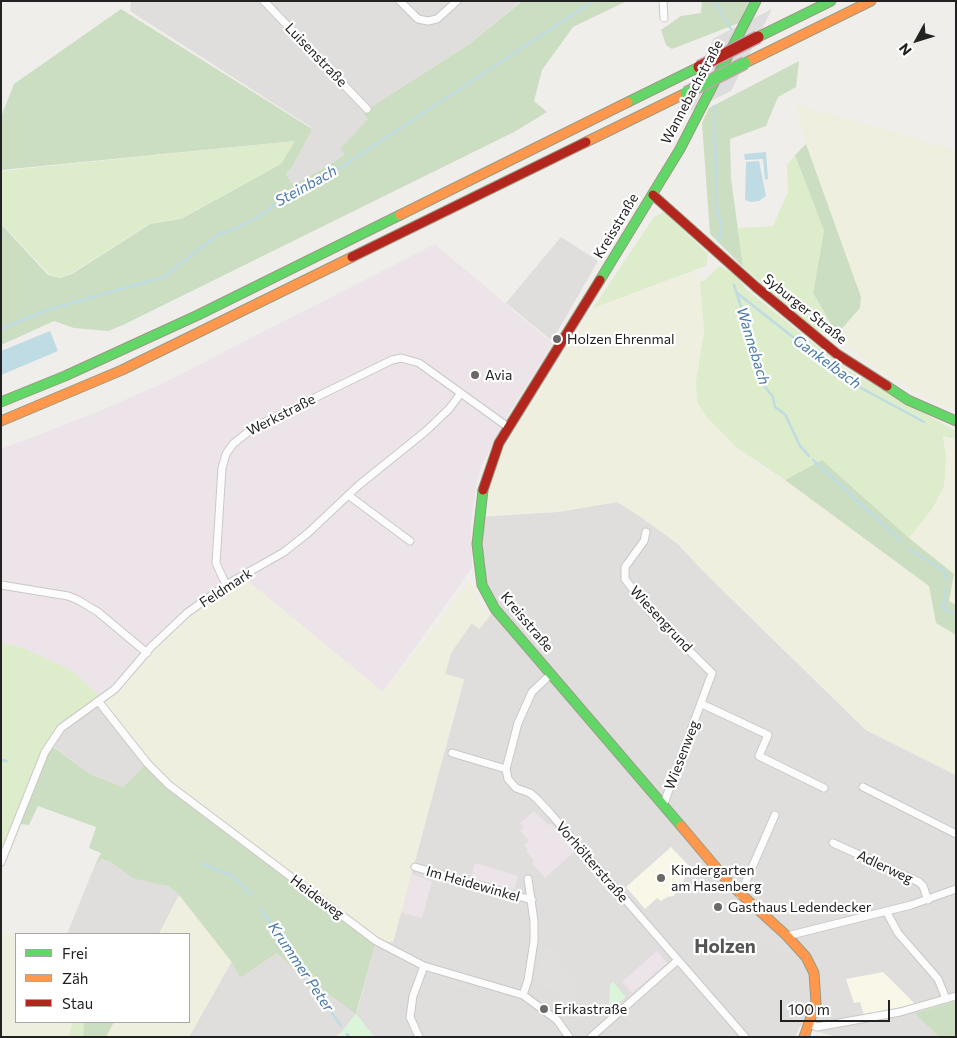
<!DOCTYPE html>
<html>
<head>
<meta charset="utf-8">
<style>
	body { margin:0 }
	#map { position:relative; width:957px; height:1038px; overflow:hidden; background:#f0eeeb; font-family:Commissioner,sans-serif }
	canvas { display:block }
	.frame { position:absolute; inset:0; border:2px solid #222; pointer-events:none }
	.legend { position:absolute; left:15px; top:933px; width:175px; height:90px; box-sizing:border-box; background:#fff; border:1px solid #a7a7a7; margin:0; padding:6px 9px; list-style:none; font-size:15px; color:#222 }
	.legend li { display:flex; align-items:center; gap:10px; height:25px }
	.legend b { width:25px; border:1px solid #a7a7a7 }
	.north { position:absolute; left:892px; top:15px; width:50px; height:50px; -webkit-text-stroke:4px #fff; paint-order:stroke; rotate:231deg; font-size:14px; font-weight:700; line-height:20px; text-align:center; color:#222 }
	.north::after { content:''; display:block; margin:auto; width:18px; height:22px; background:#222; clip-path:polygon(50% 0,100% 100%,50% 72%,0 100%) }
	.scale { position:absolute; left:780px; top:1000px; width:110px; height:22px; box-sizing:border-box; border:2px solid #222; border-top:0; padding-left:6px; font-size:15px; line-height:18px; white-space:nowrap; color:#222; -webkit-text-stroke:4px #fff; paint-order:stroke }
</style>
</head>
<body>
<div id="map">
<canvas width="957" height="1038"></canvas>
<div class="frame"></div>
<ul class="legend">
<li><b style="height:6px;background:#63d668"></b>Frei</li>
<li><b style="height:6px;background:#ff974d"></b>Zäh</li>
<li><b style="height:6px;background:#b3261e"></b>Stau</li>
</ul>
<div class="north">N</div>
<div class="scale">100 m</div>
</div>
<script>
const ctx = document.querySelector('canvas').getContext('2d');
ctx.lineJoin = 'round';
function fillPath(path, color) { ctx.fillStyle = color; ctx.fill(path, 'evenodd'); }
const shape = rows => new Path2D(rows.map(r => 'M' + r).join(''));
function stroke(path, color, width, dash) { ctx.strokeStyle = color; ctx.lineWidth = width; ctx.lineCap = dash ? 'butt' : 'round'; ctx.setLineDash(dash || []); ctx.stroke(path); }
function label(font, color, halo, rows, align = 'center') {
  ctx.font = font + ' Commissioner,sans-serif'; ctx.lineWidth = 4.5; ctx.setLineDash([]); ctx.textBaseline = 'middle'; ctx.strokeStyle = halo; ctx.fillStyle = color; for (const [text, x, y, turn = 0] of rows) {
    ctx.save(); ctx.translate(x, y); ctx.rotate((+turn || 0) * Math.PI / 180); ctx.textAlign = isNaN(turn) ? turn : align; if (halo) ctx.strokeText(text, 0, 0); ctx.fillText(text, 0, 0); ctx.restore();
  }
}
const residential = shape([
	[131,1,521,1,468,45,371,107,368,119,341,149,345,154,331,164,293,185,286,174,293,166,312,128,130,11],
	[561,237,598,261,552,341,506,303],
	[617,502,648,520,678,544,706,574,866,730,956,775,956,992,911,1006,914,1013,939,1037,836,1037,800,1026,795,1037,374,1037,356,1014,341,1033,335,1037,189,1037,232,961,240,978,277,953,288,964,357,1013,376,941,393,942,464,680,445,674,451,653,472,622,479,629,495,609,485,593,479,517,557,512],
	[99,702,147,763,123,787,90,774,50,744,61,728],
	[102,859,109,861,134,879,169,885,179,895,159,934,67,934,95,865]
]);
const industrial = shape([
	[435,244,553,344,507,416,482,465,477,480,471,522,472,568,383,692,242,577,103,699,24,648,1,642,1,449,95,413,165,382],
	[534,811,548,825,550,823,575,851,545,878,532,863,534,861,526,851,528,849,524,845,529,841,520,831,524,827,520,823],
	[475,863,518,876,514,890,471,878],
	[412,874,432,882,422,918,401,912],
	[657,951,667,963,632,993,622,982]
]);
const education = shape([
	[671,847,691,868,674,896,667,897,661,901,657,898,645,909,626,887],
	[883,972,915,1004,864,1015,860,1002,854,1003,846,979]
]);
const farmland = shape([
	[795,104,956,150,956,410,937,403,885,375,843,343,837,334,860,308,861,297,806,144],
	[694,272,700,281,704,332,696,381,697,401,706,416,736,447,756,463,785,480,929,586,936,623,956,635,956,775,866,730,706,574,678,544,632,511,617,502,557,512,489,515,490,491,494,472,503,449,593,308],
	[943,436,956,439,956,605,948,601,909,538,932,509,946,457],
	[242,576,383,692,471,580,477,600,489,617,479,629,472,623,451,653,445,674,464,679,393,942,376,941,169,785,99,702,187,613],
	[179,895,232,961,189,1037,106,1037,114,1022,189,1022,189,934,159,934],
	[1,932,16,937,16,1022,73,1022,68,1037,1,1037]
]);
const grass = shape([
	[296,141,281,164,180,219,149,224,72,273,60,278,49,274,1,223,1,171],
	[795,155,824,231,813,293,843,343,813,328,743,267,738,228,773,226,788,192,787,165],
	[664,212,708,254,706,266,593,308,654,217],
	[719,266,737,276,746,289,844,368,956,431,956,439,943,436,946,457,944,486,932,509,909,538,822,460,785,480,736,447,706,416,697,402,696,381,704,332,700,281,704,281],
	[1,642,24,648,72,671,103,699,61,728,1,862],
	[73,1022,84,1022,83,1037,68,1037]
]);
const forest = shape([
	[522,1,627,1,573,27,542,70,534,101,547,112,514,132,123,325,108,331,74,328,54,321,1,345,1,224,48,275,60,278,72,274,150,224,181,219,281,164,295,141,1,170,1,117,14,84,121,9,312,129,293,166,286,174,293,185,331,164,345,154,340,149,368,119,364,114,371,107,468,45],
	[702,1,749,1,739,23,672,49,666,45,661,30,681,16,701,13],
	[799,61,796,87,778,97,766,126,730,139,731,178,743,267,710,234,702,123,709,108],
	[806,144,861,297,860,308,837,334,813,293,824,231,795,155],
	[822,460,909,538,954,574,949,601,956,605,956,635,936,623,929,586,785,480],
	[49,744,90,774,123,787,147,763,169,785,376,941,356,1014,288,964,277,953,240,978,231,961,179,895,169,886,134,879,109,861,102,859,95,865,101,853,89,848,96,827,38,806,29,825,20,824,35,777],
	[956,1001,956,1037,939,1037,914,1013],
	[84,1022,114,1022,106,1037,83,1037]
]);
const park = shape([
	[613,982,626,997,613,1008,609,1004,610,985],
	[356,1014,374,1037,343,1037,341,1033]
]);
const parking = shape([
	[762,924,793,950,784,959,754,933],
	[549,944,564,964,562,966,579,987,575,990,579,995,565,1007,548,987,543,991,536,982,540,959,543,957,544,948],
	[445,979,478,987,476,992,444,984]
]);
const water = shape([
	[766,152,768,179,765,180,763,159,745,160,744,154],
	[759,161,766,196,759,201,751,202,745,200,746,162],
	[50,331,58,351,1,375,1,351]
]);
const pier = shape([
	[772,9,731,91,672,120,714,38]
]);
const stream = shape([
	[715,1,731,29],
	[714,106,717,211,721,223,719,240],
	[734,285,750,334,754,339,753,350,760,359,762,383,773,397,775,407,785,414,800,446,809,456],
	[737,293,850,382,924,422],
	[1,329,50,309,164,277,217,235,237,228,261,215,288,195,323,179,343,166,593,1],
	[813,460,901,541],
	[908,548,944,571,947,580],
	[946,588,943,608,956,615],
	[1,760,7,761],
	[203,864,233,876,251,894],
	[260,908,341,1026],
	[347,1034,349,1037]
]);
const street = shape([
	[264,1,367,109],
	[400,1,418,19,428,21,437,19,457,1],
	[663,1,664,18],
	[348,495,410,541],
	[646,532,644,541,625,567,625,579,652,614,712,673,663,806],
	[1,585,68,596,78,600,98,612,147,653],
	[226,585,216,563,222,468,226,454,233,444,253,428,392,360,401,358,419,363,508,427],
	[551,674,532,692,518,723,506,769,508,779,516,788,530,793,537,799,550,813,745,1037],
	[99,702,147,763,169,785,376,941,424,966,523,995,557,1020,569,1037],
	[702,704,768,735,759,756,824,788],
	[452,753,506,769],
	[863,787,956,834],
	[833,843,919,882,923,886,928,900],
	[1,862,45,752,61,728,115,689,151,647,187,613,226,585,284,552,308,533,359,485,426,431,449,409,461,393],
	[415,867,532,900],
	[740,895,775,815],
	[886,911,898,933,938,979,946,999],
	[787,936,911,905,956,889],
	[523,995,528,980,534,941,534,921,528,879],
	[810,1024,817,1027,900,1012,956,996],
	[419,1037,410,1017,413,996,424,966],
	[591,1037,678,960]
]);
const fast = shape([
	[758,37,831,1],
	[628,102,699,67],
	[600,280,680,149,756,1],
	[887,386,908,400,956,421],
	[1,402,65,376,198,315,400,215],
	[483,490,477,544,482,585,495,609,681,826]
]);
const slow = shape([
	[745,63,871,1],
	[586,142,686,93],
	[400,215,628,102],
	[1,421,122,370,352,257],
	[681,826,730,884,787,936,806,957,814,973,816,1003,804,1037]
]);
const jam = shape([
	[653,195,756,287,837,354,887,386],
	[352,257,586,142],
	[483,490,499,443,600,280]
]);
const fastBridge = shape([
	[686,93,745,63]
]);
const jamBridge = shape([
	[699,67,758,37]
]);
const markers = [
	[557,339,5,"#6a6968"],
	[475,375,5,"#6a6968"],
	[661,878,5,"#6a6968"],
	[718,907,5,"#6a6968"],
	[544,1009,5,"#6a6968"]
];
const streetNames = [
	["Luisenstraße",316,55,46],
	["Wannebachstraße",692,92,-62],
	["Kreisstraße",616,226,-59],
	["Syburger Straße",805,309,39],
	["Werkstraße",281,415,-27],
	["Feldmark",226,588,-33],
	["Wiesengrund",661,619,47],
	["Kreisstraße",527,622,50],
	["Wiesenweg",682,755,-69],
	["Vorhölterstraße",592,862,49],
	["Adlerweg",885,867,25],
	["Im Heidewinkel",473,884,16],
	["Heideweg",317,897,37]
];
const poiNames = [
	["Holzen Ehrenmal",567,339],
	["Avia",485,375],
	["Kindergarten",671,870],
	["am Hasenberg",671,886],
	["Gasthaus Ledendecker",728,907],
	["Erikastraße",554,1009]
];
const waterNames = [
	["Steinbach",306,186,-29],
	["Wannebach",753,346,73],
	["Gankelbach",827,362,36],
	["Krummer Peter",301,967,56]
];
const districtNames = [
	["Holzen",725,947]
];
fillPath(residential, '#dfdedc');
fillPath(industrial, '#ede4e9');
fillPath(education, '#f8f7e8');
fillPath(farmland, '#efefdf');
fillPath(grass, '#ddeccb');
fillPath(forest, '#cbdec1');
fillPath(park, '#daf5da');
fillPath(parking, '#e0dfde');
fillPath(water, '#bfdbe3');
fillPath(pier, '#dedddd');
stroke(stream, '#bfdbe3', 2.5);
stroke(street, '#c9c8c7', 9);
stroke(fast, '#999a82', 11);
stroke(slow, '#999a82', 11);
stroke(jam, '#999a82', 11);
stroke(street, '#fdfcfc', 7);
stroke(fast, '#63d668', 9);
stroke(slow, '#ff974d', 9);
stroke(jam, '#b3261e', 9);
stroke(fastBridge, '#c5a2ac', 14, []);
stroke(jamBridge, '#c5a2ac', 14, []);
stroke(fastBridge, '#63d668', 11);
stroke(jamBridge, '#b3261e', 11);
for (const [x, y, r, color] of markers) { const dot = new Path2D(); dot.arc(x, y, r, 0, 2 * Math.PI); ctx.fillStyle = color; ctx.fill(dot); stroke(dot, '#fff', 2); }
label('14px', '#222', '#fff', streetNames);
label('14px', '#222', '#fff', poiNames, 'left');
label('italic 15px', '#4a7aab', '#fff', waterNames);
label('bold 19px', '#555', '#fff', districtNames);
</script>
</body>
</html>
